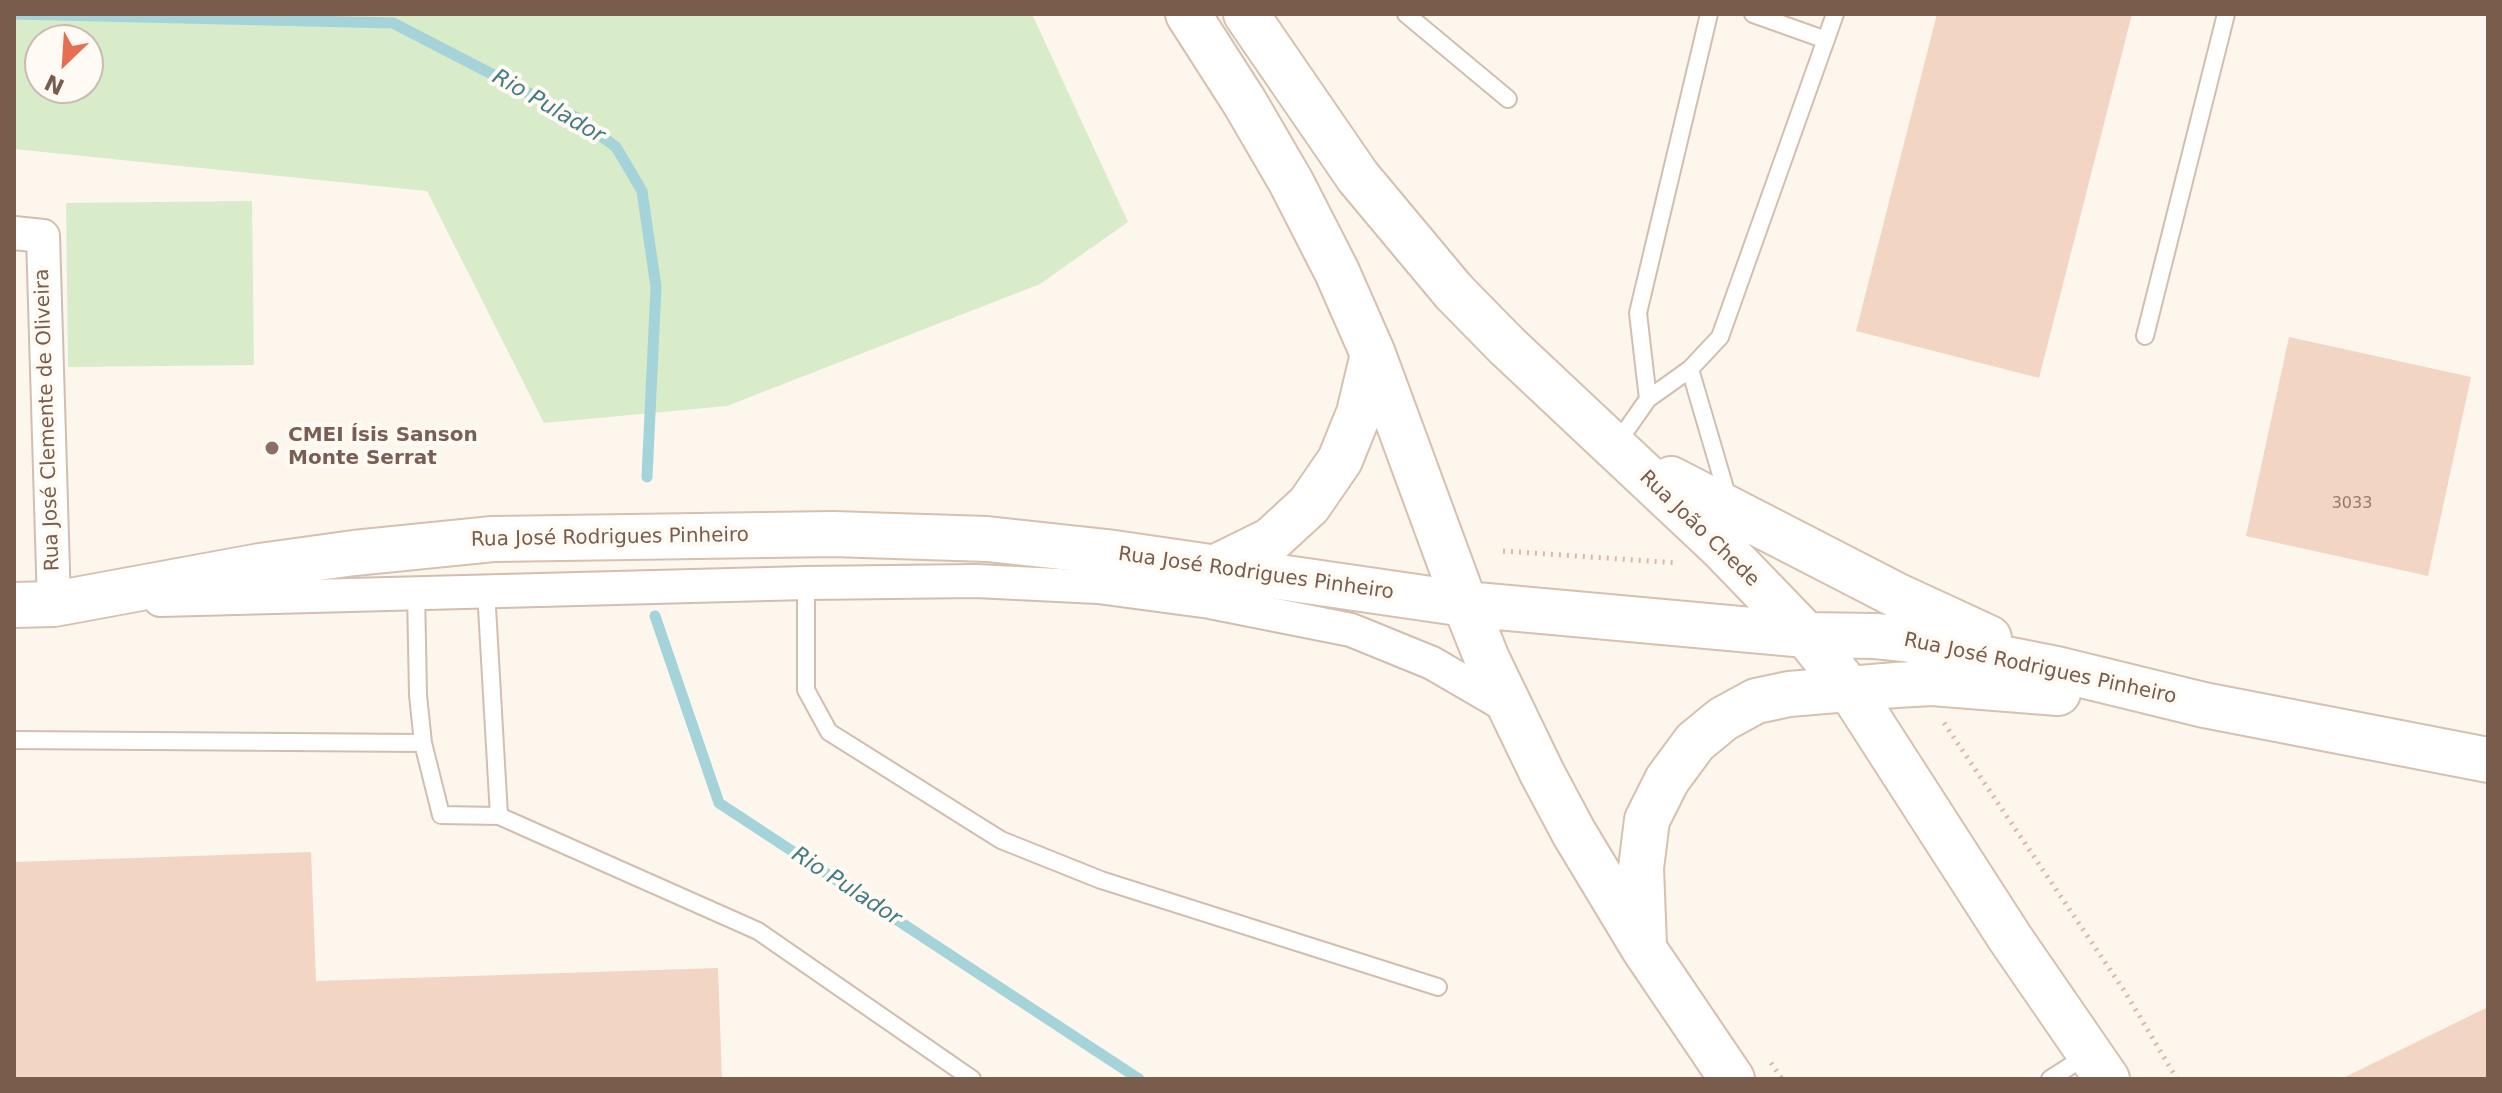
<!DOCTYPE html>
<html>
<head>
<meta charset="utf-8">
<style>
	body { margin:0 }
	#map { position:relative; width:2502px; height:1093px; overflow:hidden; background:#fdf6ec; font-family:"DejaVu Sans",sans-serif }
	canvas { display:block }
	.frame { position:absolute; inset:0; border:16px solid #7a5c4d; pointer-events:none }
	.north { position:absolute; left:24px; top:24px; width:80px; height:80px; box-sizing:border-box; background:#fffaf3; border:2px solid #cabbb1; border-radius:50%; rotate:205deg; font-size:22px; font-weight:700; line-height:32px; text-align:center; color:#7a5c4d }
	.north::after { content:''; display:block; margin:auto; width:28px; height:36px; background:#e76f51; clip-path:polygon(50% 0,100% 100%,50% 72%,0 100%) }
</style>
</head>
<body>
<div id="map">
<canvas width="2502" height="1093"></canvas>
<div class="frame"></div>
<div class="north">N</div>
</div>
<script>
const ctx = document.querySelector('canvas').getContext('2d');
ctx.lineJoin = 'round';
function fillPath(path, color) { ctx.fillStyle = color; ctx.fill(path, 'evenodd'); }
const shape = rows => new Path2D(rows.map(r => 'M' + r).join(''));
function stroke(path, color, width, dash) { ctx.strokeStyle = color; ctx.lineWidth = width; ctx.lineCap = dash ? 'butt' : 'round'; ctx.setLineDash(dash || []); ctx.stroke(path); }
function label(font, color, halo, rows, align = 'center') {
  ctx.font = font + ' "DejaVu Sans",sans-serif'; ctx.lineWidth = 8; ctx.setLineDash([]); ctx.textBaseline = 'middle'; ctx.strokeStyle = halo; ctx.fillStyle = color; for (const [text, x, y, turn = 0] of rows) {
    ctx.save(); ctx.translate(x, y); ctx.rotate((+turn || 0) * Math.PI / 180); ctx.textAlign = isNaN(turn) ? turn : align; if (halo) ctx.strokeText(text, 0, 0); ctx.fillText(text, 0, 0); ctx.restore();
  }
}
const green = shape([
	[14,14,1032,14,1128,222,1040,284,727,406,544,423,427,191,14,149],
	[40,40,88,40,88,88,40,88],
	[252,201,254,365,68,367,66,203]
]);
const stream = shape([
	[14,14,393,23,577,118,616,147,642,191,656,287,647,477],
	[655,616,719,803,1139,1079]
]);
const building = shape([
	[1937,14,2132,14,2039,378,1856,331],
	[2289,337,2471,377,2428,576,2246,536],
	[311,852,316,981,718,968,722,1079,14,1079,14,862],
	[2488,1007,2488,1079,2341,1079]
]);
const path = shape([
	[1503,551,1678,563],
	[1944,723,2125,992,2177,1079],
	[1771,1063,1782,1079]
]);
const lane = shape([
	[1406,14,1508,99],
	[1753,14,1826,40],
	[2145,336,2226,14],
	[1690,369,1729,502],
	[1648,399,1638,313,1709,14],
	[1615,446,1648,399,1690,369,1720,337,1835,14],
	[806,583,806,690,829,732,1001,840,1101,880,1438,987],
	[486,590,499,816],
	[416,592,418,695,423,743,441,815,499,816,758,931,972,1079],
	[14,740,423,743],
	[2050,1079,2089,1054]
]);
const street = shape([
	[14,233,43,236,54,604,73,603],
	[160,600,806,583,976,581,1098,587,1210,602,1351,630,1432,663,1511,709]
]);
const secondary = shape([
	[1188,14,1245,103,1291,182,1337,272,1373,354,1465,604,1487,659,1542,773,1574,833,1644,949,1732,1079],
	[1246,14,1358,177,1454,292,1507,346,1722,548,1806,635,1851,691,2010,938,2107,1079],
	[1671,479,1898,596,1989,638],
	[1214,568,1271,540,1309,505,1340,460,1359,413,1373,354],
	[14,605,54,604,260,566,354,553,493,539,833,534,987,539,1107,552,1465,604,1806,635,1875,636,1905,639,2057,669,2204,705,2488,760],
	[1644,945,1641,868,1647,820,1667,780,1695,742,1723,719,1756,701,1789,694,1896,685,1932,683,2058,693]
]);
const markers = [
	[272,448,8,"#8d6e63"]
];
const numberNames = [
	["3033",2352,504]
];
const streetNames = [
	["Rua José Clemente de Oliveira",48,420,-92],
	["Rua João Chede",1699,529,44],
	["Rua José Rodrigues Pinheiro",610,538,-1],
	["Rua José Rodrigues Pinheiro",1256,574,8],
	["Rua José Rodrigues Pinheiro",2040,669,12]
];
const educationNames = [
	["CMEI Ísis Sanson",288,436],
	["Monte Serrat",288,459]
];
const waterNames = [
	["Rio Pulador",548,107,30],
	["Rio Pulador",846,887,33]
];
fillPath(green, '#d8ecc9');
stroke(stream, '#a5d3da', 11);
fillPath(building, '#f3d5c3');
stroke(lane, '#d1beb0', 20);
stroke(street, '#d1beb0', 36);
stroke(secondary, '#d6c0b0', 48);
stroke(path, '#d9b8a5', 5, [2, 6]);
stroke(lane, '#fff', 16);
stroke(street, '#fff', 32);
stroke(secondary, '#fff', 44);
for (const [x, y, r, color] of markers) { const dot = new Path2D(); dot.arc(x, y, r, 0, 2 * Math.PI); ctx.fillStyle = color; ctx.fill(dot); stroke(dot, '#fffaf3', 3); }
label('16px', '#987a6a', null, numberNames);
label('20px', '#7a5c4d', '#fffaf3', streetNames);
label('bold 20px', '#785e54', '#fffaf3', educationNames, 'left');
label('italic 22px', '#437c86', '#fffaf3', waterNames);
</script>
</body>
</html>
